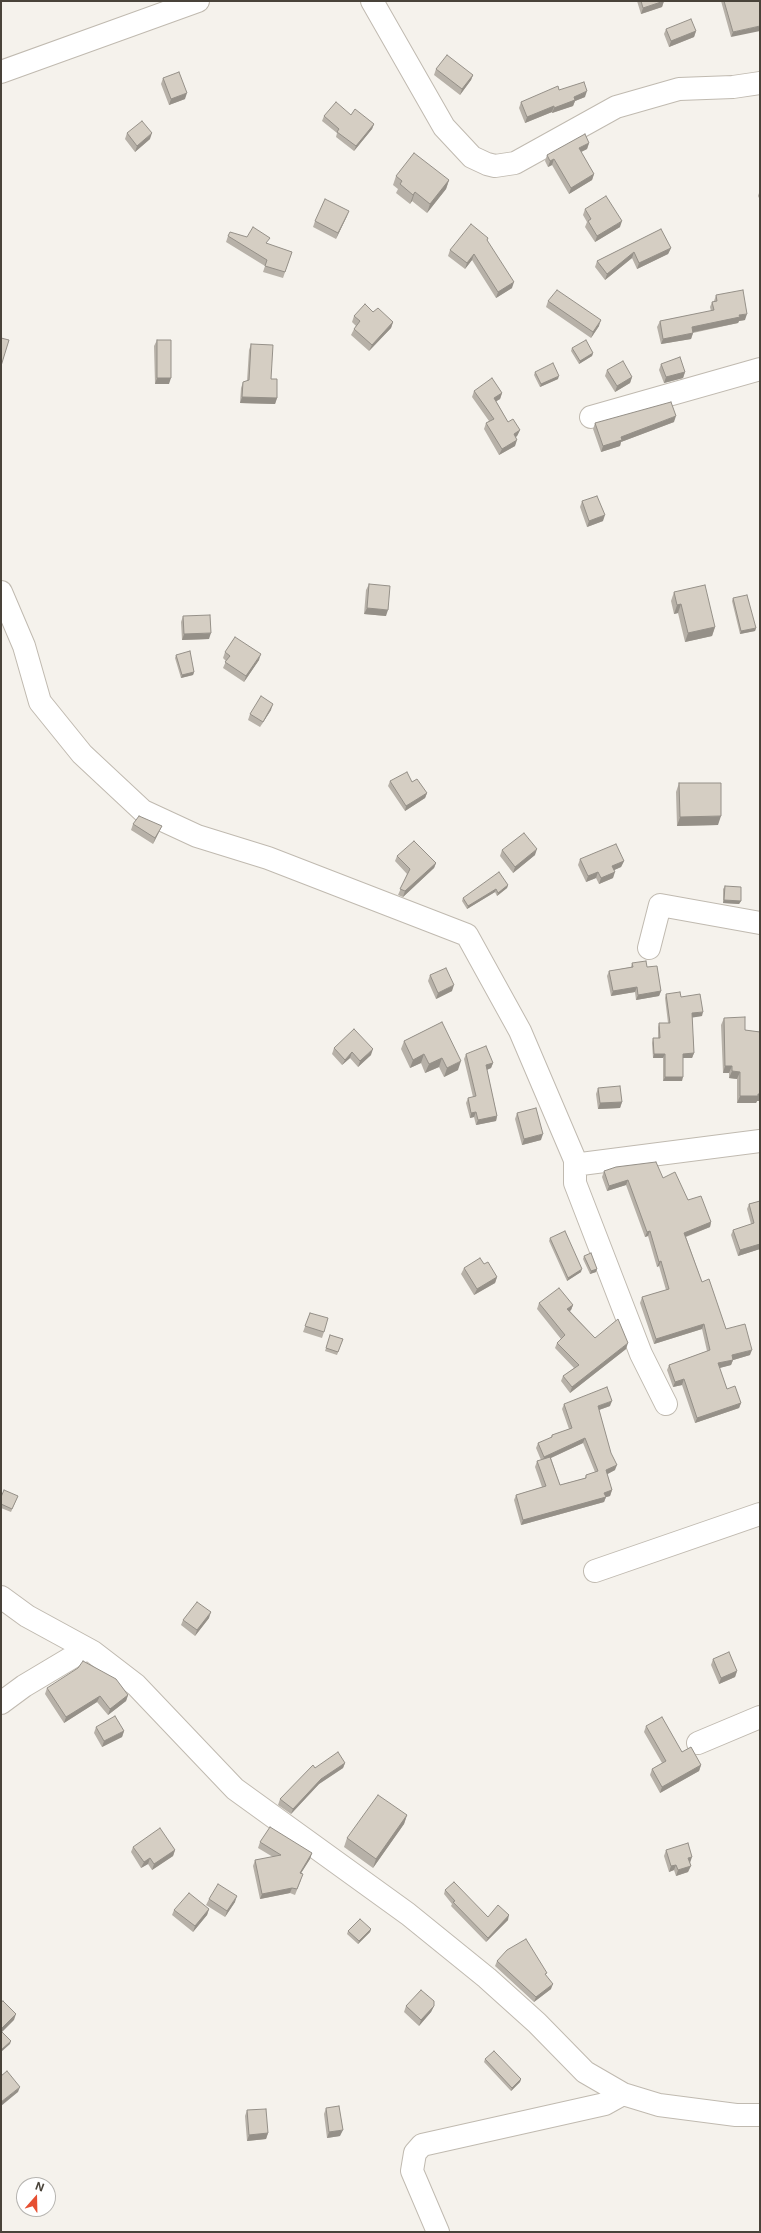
<!DOCTYPE html>
<html>
<head>
<meta charset="utf-8">
<style>
	body { margin:0 }
	#map { position:relative; width:761px; height:2233px; overflow:hidden; background:#f5f2ec; font-family:Inter,sans-serif }
	canvas { display:block }
	.frame { position:absolute; inset:0; border:2px solid #49433a; pointer-events:none }
	.north { position:absolute; left:16px; top:2177px; width:40px; height:40px; box-sizing:border-box; background:#fff; border:1px solid #b6b4b0; border-radius:50%; rotate:20deg; font-size:11px; font-weight:700; line-height:16px; text-align:center; color:#49433a }
	.north::after { content:''; display:block; margin:auto; width:14px; height:18px; background:#e64f32; clip-path:polygon(50% 0,100% 100%,50% 72%,0 100%) }
</style>
</head>
<body>
<div id="map">
<canvas width="761" height="2233"></canvas>
<div class="frame"></div>
<div class="north">N</div>
</div>
<script>
const ctx = document.querySelector('canvas').getContext('2d');
ctx.lineJoin = 'round';
const shape = rows => new Path2D(rows.map(r => 'M' + r).join(''));
function stroke(path, color, width, dash) { ctx.strokeStyle = color; ctx.lineWidth = width; ctx.lineCap = dash ? 'butt' : 'round'; ctx.setLineDash(dash || []); ctx.stroke(path); }
function fillPath(path, color) { ctx.fillStyle = color; ctx.fill(path, 'evenodd'); }
const minor = shape([
	[372,1,444,127,472,157,487,164,495,166,515,163,616,107,679,89,733,87,760,83],
	[1,72,198,1],
	[591,417,760,369],
	[1,592,24,646,40,702,82,754,143,811,197,836,268,858,467,935,520,1031,575,1160,581,1164,760,1141],
	[649,948,660,905,760,923],
	[575,1160,575,1183,641,1354,666,1404],
	[595,1571,760,1514],
	[1,1597,27,1616,93,1652,136,1685,235,1789,408,1914,487,1978,537,2023,585,2072,623,2094,659,2105,736,2115,760,2115],
	[1,1703,24,1686,86,1649],
	[698,1743,760,1717],
	[438,2232,412,2171,415,2153,422,2145,605,2104,623,2094]
]);
const wall = shape([
	[637,1,664,1,662,7,641,14],
	[721,1,760,1,731,37],
	[666,29,696,31,694,37,669,47,664,34],
	[436,69,473,75,471,80,460,95,434,75],
	[163,78,185,99,169,105,161,84],
	[559,90,585,97,575,101,573,106,552,113,552,112,525,123,519,108,521,102],
	[351,115,374,124,372,129,354,151,336,137,337,133,322,121,324,116],
	[127,133,150,139,135,152,125,139],
	[589,143,587,149,581,152,594,174,592,180,569,194,552,165,548,167,545,161,547,155],
	[396,176,449,180,446,189,427,213,412,201,410,204,396,193,398,189,393,185],
	[760,190,760,200,758,196],
	[585,209,620,227,595,242,585,227,587,222,583,215],
	[347,216,336,239,313,227,315,221],
	[661,229,671,248,668,254,637,269,632,258,605,280,595,267,597,261],
	[228,236,268,244,292,252,283,278,263,272,265,266,226,242],
	[488,238,487,241,512,288,496,298,472,260,465,269,448,256,450,250],
	[716,295,745,320,739,321,738,323,693,333,691,339,661,344,657,327,660,321,711,311,710,307,712,302,714,301],
	[548,301,599,326,591,338,546,307],
	[373,312,393,322,391,328,369,351,351,335,354,329,356,326,352,322,354,316],
	[157,340,169,384,155,384,154,346],
	[251,344,271,379,277,398,275,404,240,403,241,388,243,382,247,381,249,350],
	[572,348,593,353,592,356,579,364,571,351],
	[661,364,685,372,683,378,664,383,659,370],
	[607,370,632,377,630,383,615,392,605,376],
	[535,372,558,379,540,387,534,375],
	[474,391,502,393,500,399,496,401,508,422,520,430,517,436,516,437,515,446,499,455,484,429,486,423,489,421,472,397],
	[674,422,621,442,620,446,601,452,593,429,595,423],
	[582,501,603,521,587,527,580,507],
	[369,584,386,616,364,614,366,590],
	[674,592,715,627,712,636,685,642,678,613,674,614,671,601],
	[733,598,756,628,755,631,740,634,732,601],
	[183,616,209,639,182,640,181,622],
	[225,652,259,660,244,682,223,668,226,661,223,658],
	[176,655,194,672,193,675,181,678,175,658],
	[271,710,260,727,248,720,250,714],
	[390,781,412,782,427,793,425,798,405,811,388,786],
	[679,783,718,825,677,826,676,792],
	[133,824,159,832,153,844,131,830],
	[502,850,535,855,513,873,500,856],
	[397,856,436,863,434,868,403,897,398,895,407,874,395,861],
	[580,859,624,861,621,867,614,870,613,878,599,884,596,878,586,882,578,865],
	[508,885,507,888,497,896,495,892,467,909,462,901,463,898],
	[725,886,741,901,739,904,723,903,723,889],
	[632,963,647,967,661,991,659,996,636,1000,635,992,611,996,607,976,609,971,631,967],
	[430,975,452,991,436,999,428,981],
	[666,994,681,997,702,1016,692,1017,694,1053,692,1058,683,1058,682,1081,663,1081,663,1058,653,1058,652,1043,653,1038,658,1038,658,1027,659,1023,668,1023,665,998],
	[724,1018,745,1030,760,1032,760,1101,757,1101,756,1103,737,1103,737,1079,729,1078,729,1073,723,1073,721,1025],
	[442,1022,458,1070,444,1077,439,1067,425,1073,421,1063,410,1068,401,1049,404,1041],
	[334,1048,371,1055,358,1067,350,1058,342,1065,332,1054],
	[466,1054,493,1063,491,1068,487,1070,497,1116,496,1121,476,1125,474,1117,470,1118,466,1103,468,1098,473,1097,464,1059],
	[598,1088,622,1102,620,1108,598,1109,596,1094],
	[517,1113,541,1140,522,1145,515,1119],
	[604,1171,663,1178,688,1200,711,1222,710,1227,686,1237,702,1282,726,1329,750,1355,733,1360,731,1365,719,1368,727,1389,741,1403,739,1408,695,1423,682,1385,673,1387,667,1370,669,1365,707,1351,702,1329,654,1344,640,1303,642,1297,666,1290,659,1266,657,1267,648,1236,645,1237,626,1185,607,1191,602,1177],
	[760,1201,760,1249,738,1256,731,1235,733,1230,751,1224,747,1209,749,1204],
	[550,1238,581,1272,567,1281,549,1241],
	[584,1256,597,1269,596,1272,590,1274,583,1259],
	[484,1264,497,1277,495,1283,474,1295,461,1274,464,1268],
	[539,1303,573,1305,571,1310,570,1311,595,1338,626,1349,570,1393,561,1381,563,1376,574,1368,555,1348,557,1343,561,1339,537,1309],
	[310,1313,324,1332,322,1338,303,1332],
	[330,1335,343,1339,337,1355,325,1351],
	[564,1404,610,1406,599,1410,615,1470,607,1474,612,1490,610,1496,606,1497,604,1502,521,1525,514,1500,516,1495,542,1487,535,1467,537,1461,541,1460,536,1448,538,1443,551,1438,552,1435,569,1429,562,1409],
	[583,1443,595,1472,586,1475,585,1478,560,1485,551,1458],
	[18,1496,11,1512,1,1508,1,1497],
	[209,1618,195,1636,181,1625,183,1620],
	[713,1659,737,1671,735,1677,719,1684,711,1665],
	[47,1688,128,1695,126,1701,108,1715,97,1702,64,1723,45,1694],
	[646,1726,701,1765,699,1771,660,1793,650,1775,652,1769,662,1763,644,1732],
	[96,1727,124,1731,122,1737,102,1747,94,1733],
	[345,1763,343,1768,319,1784,291,1814,278,1805,280,1799,315,1768],
	[407,1815,404,1824,373,1868,344,1847,347,1838],
	[260,1842,312,1853,310,1859,301,1873,301,1880,295,1895,290,1893,260,1899,253,1866,255,1860,273,1857,258,1848],
	[133,1847,175,1850,173,1856,152,1870,148,1864,141,1868,131,1852],
	[666,1850,690,1863,688,1872,676,1876,674,1870,669,1872,664,1856],
	[445,1890,488,1917,508,1920,486,1942,451,1906,452,1904,444,1894],
	[209,1899,235,1902,225,1917,206,1905],
	[209,1909,207,1915,193,1932,172,1915,174,1910],
	[371,1929,370,1932,358,1944,347,1934,348,1931],
	[497,1961,546,1976,551,1989,534,2002,495,1966],
	[406,2006,434,2006,431,2012,419,2026,404,2012],
	[485,2059,521,2079,520,2082,511,2091,484,2062],
	[326,2108,340,2136,327,2138,324,2114],
	[247,2110,268,2133,266,2139,247,2141,245,2116]
]);
const shadedWall = shape([
	[664,1,662,7,641,14,643,8],
	[760,26,760,31,731,37,733,32],
	[696,31,694,37,669,47,671,41],
	[473,75,471,80,460,95,462,89],
	[587,91,585,97,575,101,573,106,552,113,554,108,574,97],
	[187,93,185,99,169,105,171,99],
	[554,106,552,112,525,123,527,117],
	[374,124,372,129,354,151,356,146],
	[152,133,150,139,135,152,137,146],
	[589,143,587,149,577,154,579,148],
	[554,159,552,165,548,167,550,161],
	[594,174,592,180,569,194,571,188],
	[449,180,446,189,427,213,430,204],
	[415,192,412,201,410,204,413,195],
	[349,211,347,216,336,239,338,233],
	[622,221,620,227,595,242,597,236],
	[671,248,668,254,637,269,639,263],
	[634,252,632,258,605,280,607,274],
	[474,254,472,260,465,269,467,263],
	[514,282,512,288,496,298,498,292],
	[747,314,745,320,739,321,738,323,689,333,692,327,739,315],
	[601,320,599,326,591,338,593,332],
	[393,322,391,328,369,351,372,345],
	[693,333,691,339,661,344,663,339],
	[593,353,592,356,579,364,580,361],
	[685,372,683,378,664,383,666,377],
	[559,376,558,379,540,387,541,384],
	[632,377,630,383,615,392,617,386],
	[157,378,171,378,169,384,155,384],
	[502,393,500,399,492,404,494,398],
	[242,397,277,398,275,404,240,403],
	[676,416,674,422,621,442,620,446,601,452,603,446,621,437],
	[520,430,517,436,511,440,514,434],
	[517,440,515,446,499,455,502,449],
	[605,515,603,521,587,527,589,521],
	[681,604,678,613,674,614,677,605],
	[367,608,388,610,386,616,364,614],
	[715,627,712,636,685,642,688,633],
	[756,628,755,631,740,634,741,631],
	[211,633,209,639,182,640,184,634],
	[261,654,259,660,244,682,246,676],
	[194,672,193,675,181,678,182,675],
	[273,704,271,710,260,727,263,722],
	[427,793,425,798,405,811,406,806],
	[721,816,718,825,677,826,680,817],
	[162,826,153,844,155,838],
	[537,849,535,855,513,873,515,867],
	[624,861,621,867,610,872,612,866],
	[436,863,434,868,403,897,405,891],
	[598,872,596,878,586,882,588,876],
	[615,872,613,878,599,884,601,878],
	[508,885,507,888,497,896,498,893],
	[496,889,495,892,467,909,468,906],
	[724,900,741,901,739,904,723,903],
	[454,985,452,991,436,999,438,993],
	[637,987,635,992,611,996,613,991],
	[661,991,659,996,636,1000,638,995],
	[703,1012,702,1016,690,1018,692,1013],
	[373,1049,371,1055,358,1067,360,1061],
	[352,1052,350,1058,342,1065,345,1060],
	[694,1053,692,1058,682,1058,683,1054],
	[424,1054,421,1063,410,1068,413,1060],
	[654,1054,665,1054,663,1058,653,1058],
	[442,1058,439,1067,425,1073,429,1064],
	[461,1061,458,1070,444,1077,447,1068],
	[493,1063,491,1068,484,1071,486,1065],
	[725,1066,732,1066,729,1073,723,1073],
	[732,1071,740,1072,737,1079,729,1078],
	[665,1077,683,1077,682,1081,663,1081],
	[758,1094,760,1094,760,1101,757,1101,756,1103,737,1103,740,1096],
	[622,1102,620,1108,598,1109,600,1103],
	[476,1112,474,1117,470,1118,471,1113],
	[497,1116,496,1121,476,1125,478,1120],
	[543,1134,541,1140,522,1145,524,1139],
	[628,1180,626,1185,607,1191,609,1186],
	[711,1222,710,1227,682,1238,684,1233],
	[650,1231,648,1236,645,1237,647,1232],
	[760,1244,760,1249,738,1256,740,1250],
	[661,1261,659,1266,657,1267,659,1262],
	[582,1269,581,1272,567,1281,568,1278],
	[597,1269,596,1272,590,1274,591,1271],
	[497,1277,495,1283,474,1295,477,1289],
	[573,1305,571,1310,565,1314,567,1309],
	[704,1324,702,1329,654,1344,656,1339],
	[628,1343,626,1349,570,1393,572,1387],
	[752,1350,750,1355,730,1361,732,1355],
	[733,1360,731,1365,716,1369,718,1363],
	[684,1379,682,1385,673,1387,675,1382],
	[612,1401,610,1406,596,1411,598,1406],
	[741,1403,739,1408,695,1423,697,1418],
	[585,1438,583,1443,542,1462,544,1457],
	[617,1465,615,1470,604,1476,606,1470],
	[612,1490,610,1496,603,1498,606,1497,604,1502,521,1525,523,1520],
	[211,1612,209,1618,195,1636,197,1630],
	[737,1671,735,1677,719,1684,721,1678],
	[128,1695,126,1701,108,1715,110,1709],
	[100,1696,97,1702,64,1723,66,1717],
	[124,1731,122,1737,102,1747,104,1741],
	[345,1763,343,1768,319,1784,291,1814,293,1809,321,1779],
	[701,1765,699,1771,660,1793,662,1787],
	[407,1815,404,1824,373,1868,376,1859],
	[175,1850,173,1856,152,1870,154,1864],
	[312,1853,310,1859,298,1878,300,1873],
	[692,1857,690,1863,686,1864,688,1858],
	[150,1858,148,1864,141,1868,144,1862],
	[676,1865,674,1870,669,1872,671,1866],
	[691,1866,688,1872,676,1876,678,1870],
	[292,1888,290,1893,260,1899,262,1894],
	[237,1896,235,1902,225,1917,227,1911],
	[209,1909,207,1915,193,1932,195,1926],
	[509,1915,508,1920,486,1942,488,1938],
	[371,1929,370,1932,358,1944,359,1941],
	[553,1984,551,1989,534,2002,536,1997],
	[434,2006,431,2012,419,2026,421,2020],
	[16,2014,14,2020,1,2033,1,2029],
	[11,2041,10,2044,1,2052,1,2050],
	[521,2079,520,2082,511,2091,512,2088],
	[20,2087,18,2092,1,2106,1,2102],
	[343,2130,340,2136,327,2138,329,2132],
	[268,2133,266,2139,247,2141,249,2135]
]);
const building = shape([
	[641,1,664,1,643,8,641,1],
	[724,1,760,1,760,26,733,32,724,1],
	[691,19,696,31,671,41,666,29,691,19],
	[447,55,473,75,462,89,436,69,447,55],
	[179,72,187,93,171,99,163,78,179,72],
	[584,82,587,91,574,97,575,100,554,108,554,106,527,117,521,102,558,86,559,90,584,82],
	[336,102,351,115,355,109,374,124,356,146,337,132,339,129,324,116,336,102],
	[142,121,152,133,137,146,127,133,142,121],
	[585,134,589,143,579,148,594,174,571,188,554,159,550,161,547,155,585,134],
	[414,153,449,180,430,204,415,192,413,195,400,184,402,181,396,176,414,153],
	[606,196,622,221,597,236,588,221,591,219,585,209,606,196],
	[325,199,349,211,338,233,315,221,325,199],
	[471,224,488,238,487,240,514,282,498,292,474,254,467,263,450,250,471,224],
	[253,227,270,238,266,243,292,252,285,272,265,266,267,260,228,236,230,232,247,237,253,227],
	[661,229,671,248,639,263,634,252,607,274,597,261,661,229],
	[557,290,601,320,593,332,548,301,557,290],
	[743,290,747,314,739,315,740,317,692,327,693,333,663,339,660,321,714,310,712,302,717,301,716,295,743,290],
	[365,304,373,312,378,308,393,322,372,345,354,329,360,321,354,316,365,304],
	[1,338,9,340,1,366,1,338],
	[157,340,171,340,171,378,157,378,157,340],
	[586,340,593,353,580,361,572,348,586,340],
	[251,344,273,345,271,379,277,379,277,398,242,397,243,382,249,380,251,344],
	[680,357,685,372,666,377,661,364,680,357],
	[623,361,632,377,617,386,607,370,623,361],
	[553,363,559,376,541,384,535,372,553,363],
	[492,378,502,393,494,398,508,422,513,419,520,430,514,434,517,440,502,449,486,423,494,419,474,391,492,378],
	[671,402,676,416,621,437,622,440,603,446,595,423,671,402],
	[597,496,605,515,589,521,582,501,597,496],
	[369,584,390,586,388,610,367,608,369,584],
	[705,585,715,627,688,633,681,604,677,605,674,592,705,585],
	[747,595,756,628,741,631,733,598,747,595],
	[210,615,211,633,184,634,183,616,210,615],
	[235,637,261,654,246,676,225,662,230,656,225,652,235,637],
	[190,651,194,672,182,675,176,655,190,651],
	[261,696,273,704,263,722,250,714,261,696],
	[407,772,412,782,417,779,427,793,406,806,390,781,407,772],
	[679,783,721,783,721,816,680,817,679,783],
	[139,816,162,826,155,838,133,824,139,816],
	[524,833,537,849,515,867,502,850,524,833],
	[414,841,436,863,405,891,400,889,410,869,397,856,414,841],
	[616,844,624,861,612,866,615,872,601,878,598,872,588,876,580,859,616,844],
	[499,872,508,885,498,893,496,889,468,906,463,898,499,872],
	[725,886,741,887,741,901,724,900,725,886],
	[646,961,647,967,657,966,661,991,638,995,637,987,613,991,609,971,633,967,632,963,646,961],
	[446,968,454,985,438,993,430,975,446,968],
	[680,992,681,997,700,994,703,1012,692,1013,694,1053,683,1054,683,1077,665,1077,665,1054,654,1054,653,1038,660,1038,659,1023,670,1023,666,994,680,992],
	[745,1017,745,1030,760,1032,760,1094,758,1094,758,1096,740,1096,740,1072,732,1071,732,1066,725,1066,724,1018,745,1017],
	[442,1022,461,1061,447,1068,442,1058,429,1064,424,1054,413,1060,404,1041,442,1022],
	[354,1029,373,1049,360,1061,352,1052,345,1060,334,1048,354,1029],
	[486,1046,493,1063,486,1065,497,1116,478,1120,476,1112,471,1113,468,1098,476,1096,466,1054,486,1046],
	[620,1086,622,1102,600,1103,598,1088,620,1086],
	[536,1108,543,1134,524,1139,517,1113,536,1108],
	[656,1162,663,1178,675,1172,688,1200,701,1196,711,1222,684,1233,702,1282,709,1279,726,1329,745,1324,752,1350,732,1355,733,1360,718,1363,727,1389,735,1386,741,1403,697,1418,684,1379,675,1382,669,1365,710,1350,704,1324,656,1339,642,1297,669,1289,661,1261,659,1262,650,1231,647,1232,628,1180,609,1186,604,1171,616,1167,656,1162],
	[760,1201,760,1244,740,1250,733,1230,754,1223,749,1204,760,1201],
	[565,1231,582,1269,568,1278,550,1238,565,1231],
	[591,1253,597,1269,591,1271,584,1256,591,1253],
	[480,1258,484,1264,488,1262,497,1277,477,1289,464,1268,480,1258],
	[559,1288,573,1305,567,1309,595,1338,618,1319,628,1343,572,1387,563,1376,579,1365,557,1343,565,1335,539,1303,559,1288],
	[310,1313,328,1318,324,1332,305,1326,310,1313],
	[330,1335,343,1339,338,1352,326,1348,330,1335],
	[607,1387,612,1401,598,1406,611,1453,617,1465,606,1470,612,1490,604,1493,606,1497,523,1520,516,1495,546,1486,537,1461,550,1457,560,1485,586,1478,586,1475,598,1471,585,1438,544,1457,538,1443,552,1437,552,1435,572,1428,564,1404,607,1387],
	[4,1490,18,1496,12,1509,1,1504,1,1497,4,1490],
	[197,1602,211,1612,197,1630,183,1620,197,1602],
	[729,1652,737,1671,721,1678,713,1659,729,1652],
	[83,1661,116,1679,128,1695,110,1709,100,1696,66,1717,47,1688,78,1668,83,1661],
	[115,1716,124,1731,104,1741,96,1727,115,1716],
	[662,1717,682,1752,691,1747,701,1765,662,1787,652,1769,666,1761,646,1726,662,1717],
	[338,1752,345,1763,321,1779,293,1809,280,1799,313,1765,315,1768,338,1752],
	[378,1795,407,1815,376,1859,347,1838,378,1795],
	[270,1827,312,1853,300,1873,303,1874,297,1889,292,1888,262,1894,255,1860,281,1855,260,1842,270,1827],
	[160,1828,175,1850,154,1864,150,1858,144,1862,133,1847,160,1828],
	[688,1843,692,1857,688,1858,691,1866,678,1870,676,1865,671,1866,666,1850,688,1843],
	[454,1882,488,1917,498,1905,509,1915,488,1938,453,1902,455,1901,445,1890,454,1882],
	[218,1884,237,1896,227,1911,209,1899,218,1884],
	[189,1893,209,1909,195,1926,174,1910,189,1893],
	[360,1919,371,1929,359,1941,348,1931,360,1919],
	[526,1939,547,1973,545,1974,553,1984,536,1997,497,1961,507,1950,526,1939],
	[421,1990,434,2001,434,2006,421,2020,406,2006,421,1990],
	[3,2001,16,2014,1,2029,1,2002,3,2001],
	[1,2031,11,2041,1,2050,1,2031],
	[494,2051,521,2079,512,2088,485,2059,494,2051],
	[7,2071,20,2087,1,2102,1,2076,7,2071],
	[339,2106,343,2130,329,2132,326,2108,339,2106],
	[266,2109,268,2133,249,2135,247,2110,266,2109]
]);
stroke(minor, '#c0bab0', 24);
stroke(minor, '#fff', 22);
fillPath(wall, '#b7b1a8');
fillPath(shadedWall, '#959088');
fillPath(building, '#d5cec3');
stroke(building, '#959088', 1);
</script>
</body>
</html>
